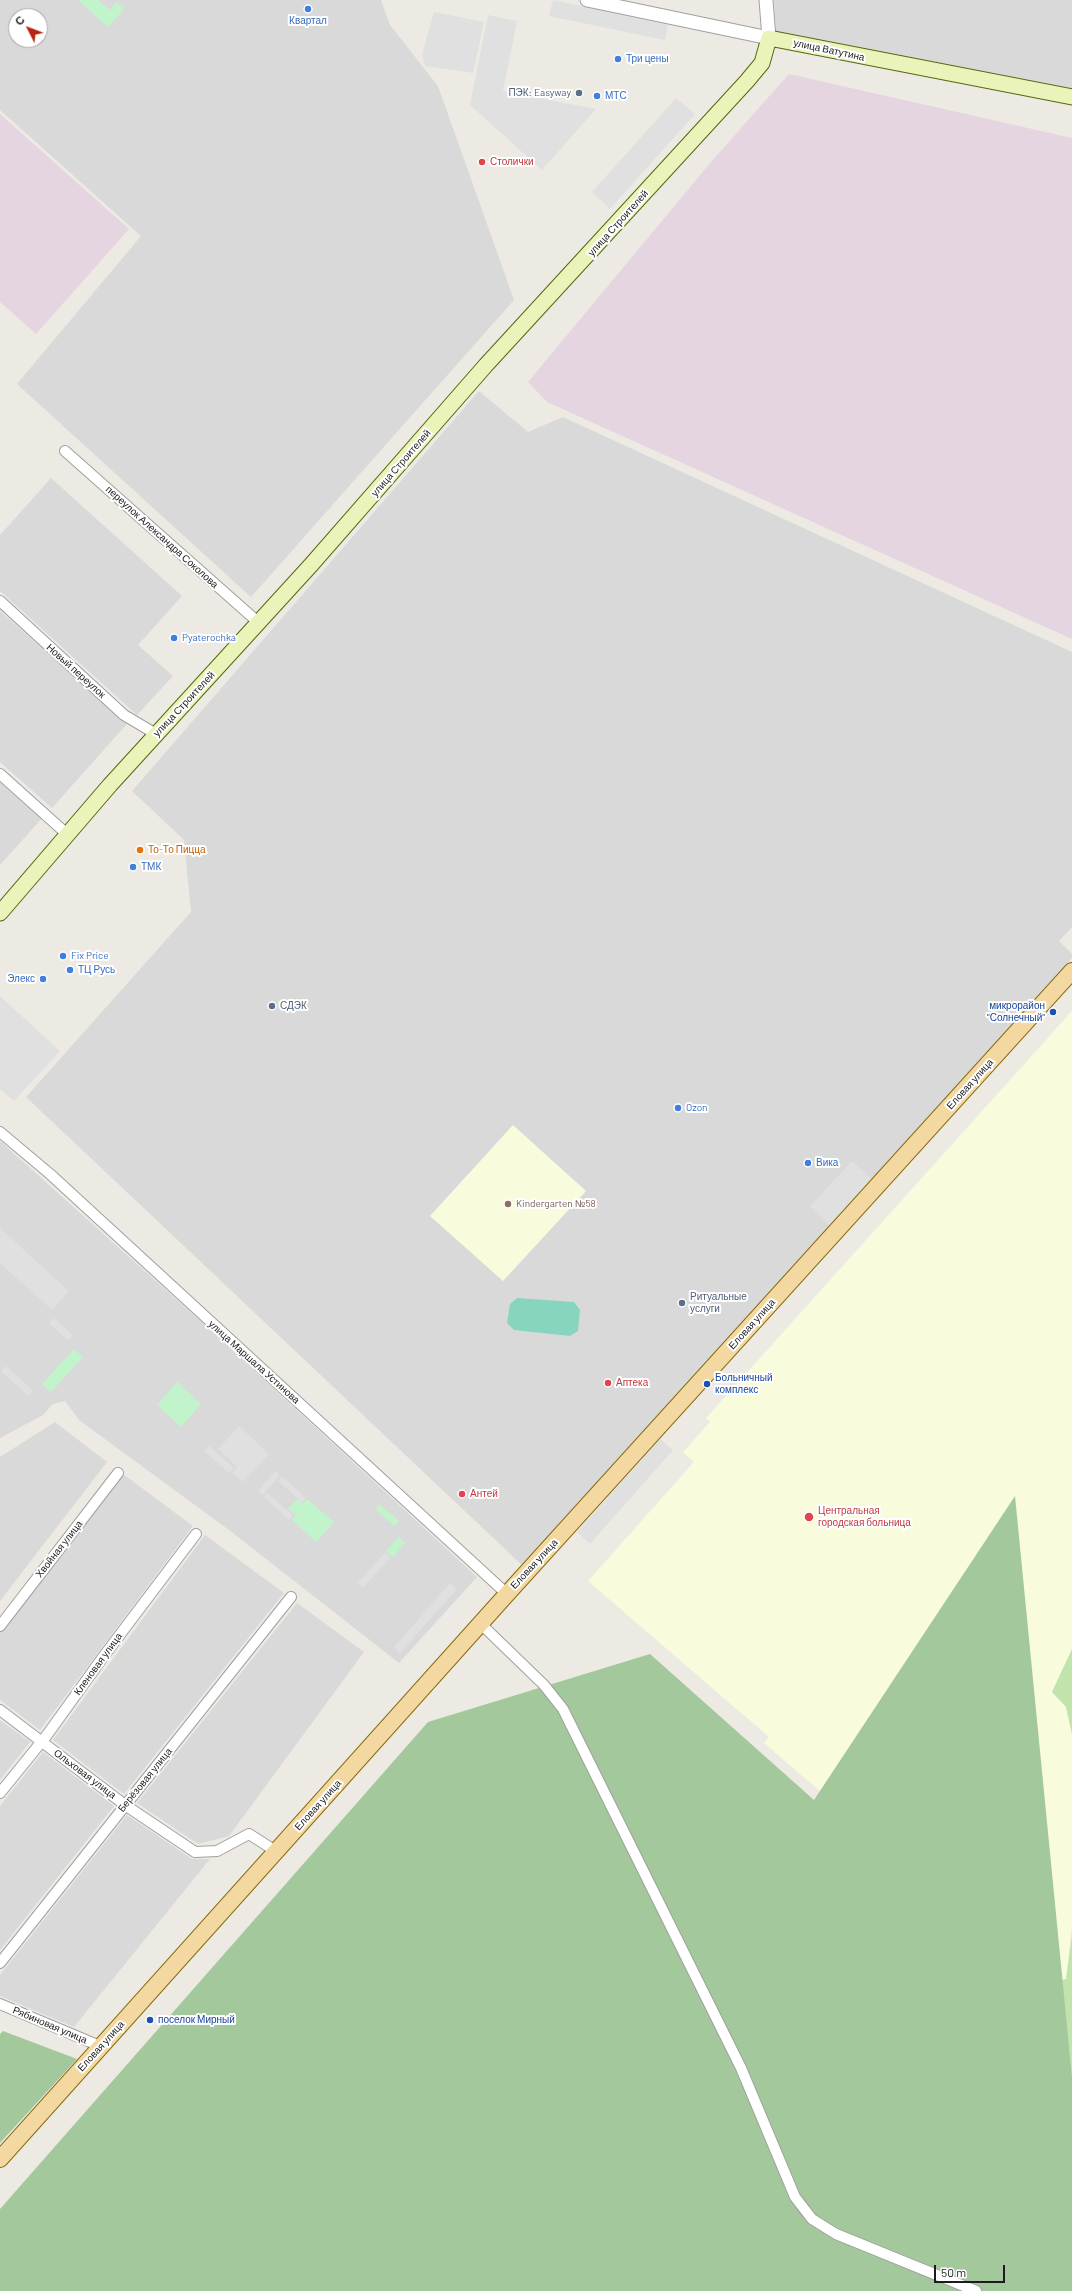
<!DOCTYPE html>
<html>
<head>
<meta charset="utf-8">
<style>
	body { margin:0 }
	#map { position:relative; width:1072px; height:2291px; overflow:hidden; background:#edeae3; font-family:Barlow,sans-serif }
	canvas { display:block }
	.north { position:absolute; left:8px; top:8px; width:40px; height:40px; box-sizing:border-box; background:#fff; border:1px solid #a4a4a4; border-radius:50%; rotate:312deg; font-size:11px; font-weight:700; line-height:16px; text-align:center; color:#1c1c1c }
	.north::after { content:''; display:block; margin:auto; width:14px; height:18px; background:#b72412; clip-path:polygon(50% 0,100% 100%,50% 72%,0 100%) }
	.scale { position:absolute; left:934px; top:2265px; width:71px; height:18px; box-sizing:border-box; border:2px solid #1c1c1c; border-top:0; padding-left:5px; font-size:12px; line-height:14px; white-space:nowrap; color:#1c1c1c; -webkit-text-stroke:3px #fff; paint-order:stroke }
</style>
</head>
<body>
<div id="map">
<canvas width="1072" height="2291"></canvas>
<div class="north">С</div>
<div class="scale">50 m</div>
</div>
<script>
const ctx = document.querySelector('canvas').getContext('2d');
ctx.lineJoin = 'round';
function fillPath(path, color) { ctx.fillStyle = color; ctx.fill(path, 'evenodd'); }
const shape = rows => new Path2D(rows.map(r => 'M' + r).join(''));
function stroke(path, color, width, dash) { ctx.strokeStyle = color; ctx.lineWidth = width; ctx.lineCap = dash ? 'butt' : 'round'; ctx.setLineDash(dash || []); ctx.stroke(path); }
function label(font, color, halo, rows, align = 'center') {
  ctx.font = font + ' Barlow,sans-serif'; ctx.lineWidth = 4; ctx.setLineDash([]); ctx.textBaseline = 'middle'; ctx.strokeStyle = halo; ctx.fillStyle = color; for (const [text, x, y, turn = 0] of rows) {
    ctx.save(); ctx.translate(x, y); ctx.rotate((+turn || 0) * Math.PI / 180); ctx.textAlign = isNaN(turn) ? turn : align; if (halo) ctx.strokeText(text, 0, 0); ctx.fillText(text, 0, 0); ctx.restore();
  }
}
const residential = shape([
	[0,0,381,0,390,25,438,86,514,300,251,597,17,384,141,236,0,110],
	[16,16,40,16,40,40,16,40],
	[774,0,1072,0,1072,90,776,31],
	[479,391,528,432,563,417,1072,652,1072,927,1059,941,1072,954,1072,958,523,1566,26,1097,191,912,184,840,132,791],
	[51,478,182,596,138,645,173,676,137,715,0,591,0,535],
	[0,611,127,724,52,808,0,762],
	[0,778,44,816,0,865],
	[0,1141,206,1326,477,1577,399,1663,233,1533,79,1420,65,1401,53,1404,43,1415,0,1438],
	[55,1422,107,1462,0,1601,0,1457],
	[119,1471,193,1526,40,1730,0,1700,0,1627],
	[205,1535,284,1593,124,1794,53,1740],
	[297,1603,364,1652,229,1836,198,1844,137,1803],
	[0,1720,30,1742,0,1780],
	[43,1752,114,1806,0,1950,0,1806],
	[127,1815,192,1859,210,1859,74,2027,0,1996,0,1975]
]);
const industrial = shape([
	[789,74,1072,138,1072,639,547,402,528,382,711,162],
	[0,114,129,229,36,334,0,302]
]);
const education = shape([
	[1072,1011,1072,1649,1052,1692,1066,1707,1072,1734,1072,1926,1066,1980,1045,1985,764,1743,769,1737,588,1581,694,1462,683,1452,710,1422,706,1418],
	[513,1125,586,1191,503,1281,430,1216]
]);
const grass = shape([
	[1072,1649,1072,1734,1066,1707,1052,1692],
	[1072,1935,1072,2077,1062,1980,1066,1979]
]);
const forest = shape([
	[1015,1496,1072,2077,1072,2291,0,2291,0,2209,428,1722,650,1654,814,1800],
	[3,2031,77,2059,0,2143,0,2034]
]);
const park = shape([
	[80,0,98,0,110,10,116,2,124,9,108,27,79,1],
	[74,1349,83,1357,51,1392,42,1384],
	[177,1382,201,1404,181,1427,157,1405],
	[297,1499,303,1504,307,1499,334,1522,316,1542,292,1520,296,1515,288,1509],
	[379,1504,399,1521,394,1526,375,1509],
	[399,1537,405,1543,393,1557,386,1551]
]);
const pitch = shape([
	[517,1298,574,1302,580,1310,578,1331,570,1336,514,1330,507,1323,510,1304]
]);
const parking = shape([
	[553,0,668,25,665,40,549,16],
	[434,12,484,22,473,73,425,66,422,54],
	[488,15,517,21,503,91,596,109,542,170,470,105],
	[676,98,695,114,610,209,592,192],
	[0,996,60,1051,14,1101,0,1089],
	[852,1161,872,1179,829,1226,810,1206],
	[0,1228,69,1291,52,1310,0,1263],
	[54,1318,73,1335,68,1341,49,1323],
	[6,1366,33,1390,28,1396,1,1371],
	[239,1426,269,1454,243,1482,232,1473,237,1467,218,1449],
	[660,1439,673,1450,590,1544,577,1532],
	[209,1446,234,1468,229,1473,204,1451],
	[275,1471,280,1475,263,1495,258,1491],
	[282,1476,306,1498,302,1502,278,1481],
	[267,1493,293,1515,289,1520,264,1497],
	[385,1552,391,1557,363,1588,358,1583],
	[450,1583,457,1589,400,1653,394,1647]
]);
const minor = shape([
	[65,451,259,623],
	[0,601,124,715,156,734],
	[0,774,68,835],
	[0,1132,50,1174,507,1594],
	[480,1623,544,1685,563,1709,741,2068,795,2197,812,2219,836,2234,976,2291],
	[0,1626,118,1473],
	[0,1710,125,1805,195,1852,217,1851,249,1834,277,1852],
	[0,1793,47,1735,103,1657,196,1534],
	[0,1963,291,1597],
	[0,2004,100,2046]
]);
const tertiary = shape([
	[587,0,769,38,766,0]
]);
const secondary = shape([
	[0,913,110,785,311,565,486,365,747,81,762,63,769,38,1072,97]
]);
const primary = shape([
	[0,2159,507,1594,1072,971]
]);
const markers = [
	[308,9,4,"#3f7fe0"],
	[618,59,4,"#3f7fe0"],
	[579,93,4,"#5c6f8a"],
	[597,96,4,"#3f7fe0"],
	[482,162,4,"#e0444e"],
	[174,638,4,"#3f7fe0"],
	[140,850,4,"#e8710a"],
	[133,867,4,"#3f7fe0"],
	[63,956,4,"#3f7fe0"],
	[70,970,4,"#3f7fe0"],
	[43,979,4,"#3f7fe0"],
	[272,1006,4,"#5c6f8a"],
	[1053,1012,4,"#1a4fb4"],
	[678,1108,4,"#3f7fe0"],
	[808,1163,4,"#3f7fe0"],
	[508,1204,4,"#8d6e63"],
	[682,1303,4,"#5c6f8a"],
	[608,1383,4,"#e0444e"],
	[707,1384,4,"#1a4fb4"],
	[462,1494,4,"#e0444e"],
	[809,1517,5,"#e0444e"],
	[150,2020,4,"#1a4fb4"]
];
const shopNames = [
	["Квартал",308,21,"center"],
	["Три цены",626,59],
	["МТС",605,96],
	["Pyaterochka",182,638],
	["ТМК",141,867],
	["Fix Price",71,956],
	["ТЦ Русь",78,970],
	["Элекс",35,979,"right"],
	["Ozon",686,1108],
	["Вика",816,1163]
];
const streetNames = [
	["улица Ватутина",829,50,12],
	["улица Строителей",618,223,-48],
	["улица Строителей",401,463,-49],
	["переулок Александра Соколова",162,537,42],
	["Новый переулок",76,671,42],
	["улица Строителей",184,704,-47],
	["Еловая улица",970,1084,-48],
	["Еловая улица",752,1324,-48],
	["улица Маршала Устинова",254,1362,42],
	["Хвойная улица",59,1549,-52],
	["Еловая улица",534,1564,-47],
	["Кленовая улица",98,1664,-54],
	["Ольховая улица",85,1774,37],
	["Берёзовая улица",145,1780,-51],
	["Еловая улица",318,1805,-48],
	["Рябиновая улица",50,2025,23],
	["Еловая улица",101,2046,-48]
];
const serviceNames = [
	["ПЭК: Easyway",571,93,"right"],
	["СДЭК",280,1006],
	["Ритуальные",690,1297],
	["услуги",690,1309]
];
const healthNames = [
	["Столички",490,162],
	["Аптека",616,1383],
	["Антей",470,1494],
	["Центральная",818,1511],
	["городская больница",818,1523]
];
const foodNames = [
	["То-То Пицца",148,850]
];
const transitNames = [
	["микрорайон",1045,1006,"right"],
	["\"Солнечный\"",1045,1018,"right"],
	["Больничный",715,1378],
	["комплекс",715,1390],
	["поселок Мирный",158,2020]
];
const educationNames = [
	["Kindergarten №58",516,1204]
];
fillPath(residential, '#dad9d9');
fillPath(industrial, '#e5d5e0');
fillPath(education, '#f8fcdd');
fillPath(grass, '#c1e3ac');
fillPath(forest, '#a3c89b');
fillPath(park, '#c2f4cc');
fillPath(pitch, '#87d5bf');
fillPath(parking, '#e0e0e0');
stroke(minor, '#a0a0a0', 12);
stroke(tertiary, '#a0a0a0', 15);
stroke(secondary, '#55680e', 17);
stroke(primary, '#876c0d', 18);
stroke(minor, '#fff', 10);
stroke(tertiary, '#fff', 13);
stroke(secondary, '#eaf3ba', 15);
stroke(primary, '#f3d9a1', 16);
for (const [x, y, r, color] of markers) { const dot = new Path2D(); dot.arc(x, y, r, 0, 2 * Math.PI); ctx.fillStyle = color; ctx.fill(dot); stroke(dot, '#fff', 1.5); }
label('10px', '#366cbe', '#fff', shopNames, 'left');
label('10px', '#1c1c1c', '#fff', streetNames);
label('10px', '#4e5e75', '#fff', serviceNames, 'left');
label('10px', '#be3a42', '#fff', healthNames, 'left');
label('10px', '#c56008', '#fff', foodNames, 'left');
label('10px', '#164399', '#fff', transitNames, 'left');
label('10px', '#785e54', '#fff', educationNames, 'left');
</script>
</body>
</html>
